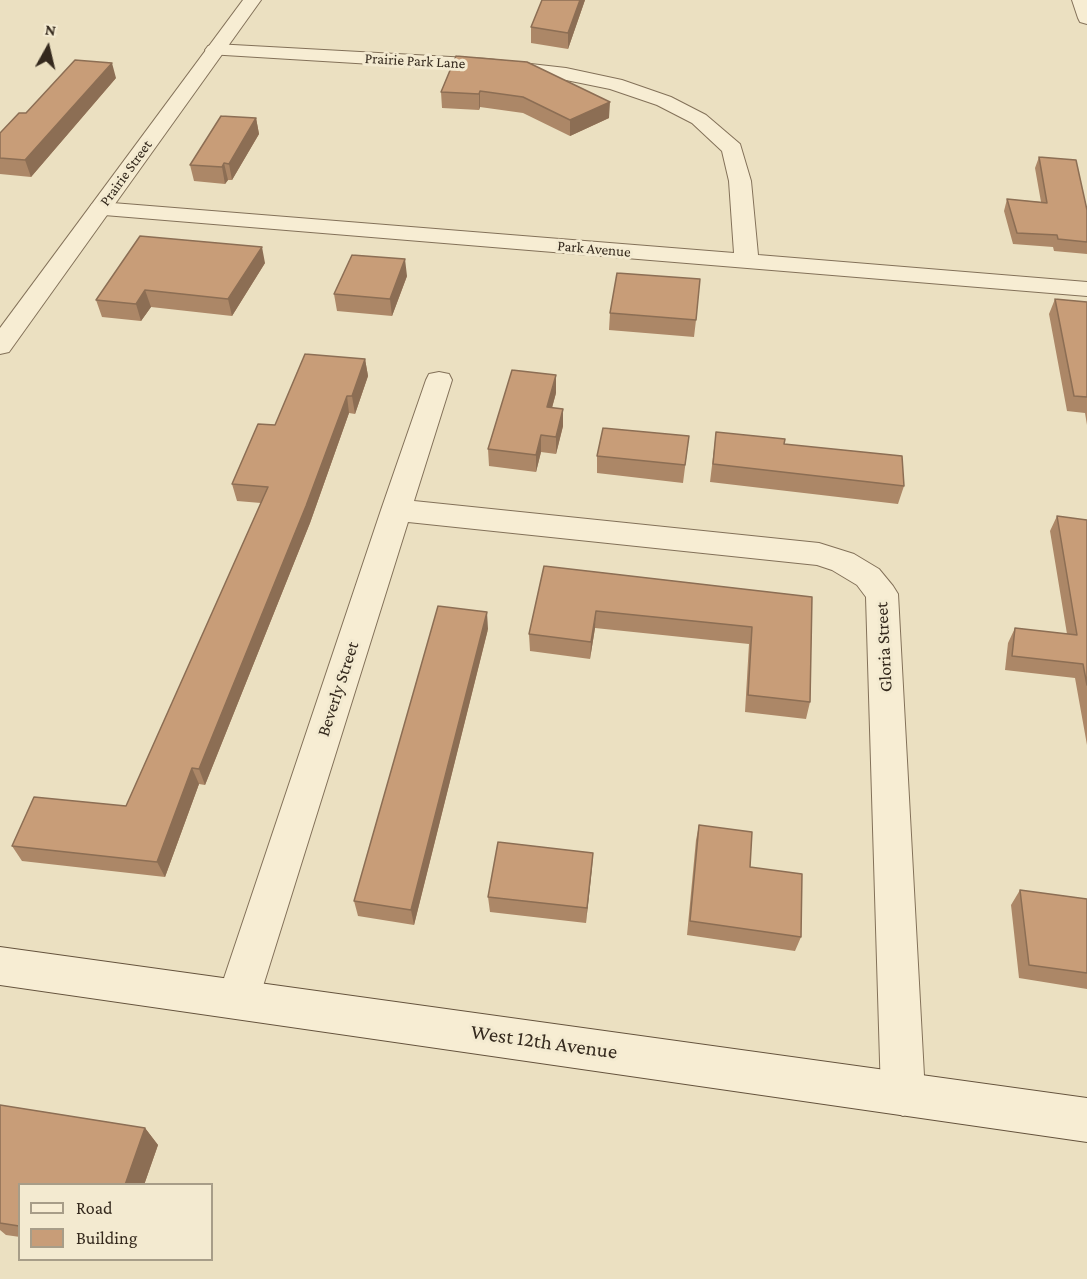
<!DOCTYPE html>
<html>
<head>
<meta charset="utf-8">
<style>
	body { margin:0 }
	#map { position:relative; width:1087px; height:1279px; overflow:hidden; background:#ebe0c1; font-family:"Crimson Pro",serif }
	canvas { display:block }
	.legend { position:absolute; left:18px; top:1183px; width:195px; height:78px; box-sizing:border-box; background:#f3ead0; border:2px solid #a79d88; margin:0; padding:8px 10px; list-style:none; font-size:18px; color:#34291d }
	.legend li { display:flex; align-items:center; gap:12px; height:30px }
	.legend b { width:30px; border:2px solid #a79d88 }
	.north { position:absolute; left:18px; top:18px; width:60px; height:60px; -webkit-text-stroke:4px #f3ead0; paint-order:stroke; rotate:8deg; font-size:16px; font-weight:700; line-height:24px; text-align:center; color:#34291d }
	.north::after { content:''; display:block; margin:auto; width:21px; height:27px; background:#34291d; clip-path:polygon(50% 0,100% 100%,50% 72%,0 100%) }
</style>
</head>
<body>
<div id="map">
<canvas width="1087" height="1279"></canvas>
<ul class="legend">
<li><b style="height:8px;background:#f7edd3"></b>Road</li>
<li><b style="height:16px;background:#c89d78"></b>Building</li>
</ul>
<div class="north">N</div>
</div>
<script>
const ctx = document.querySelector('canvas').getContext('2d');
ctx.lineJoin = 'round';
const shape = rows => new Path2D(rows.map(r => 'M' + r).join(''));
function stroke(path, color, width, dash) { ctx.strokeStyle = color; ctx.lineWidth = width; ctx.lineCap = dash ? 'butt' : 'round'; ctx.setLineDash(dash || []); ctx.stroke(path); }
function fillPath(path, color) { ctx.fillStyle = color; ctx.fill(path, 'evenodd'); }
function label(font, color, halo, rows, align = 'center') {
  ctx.font = font + ' "Crimson Pro",serif'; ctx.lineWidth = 6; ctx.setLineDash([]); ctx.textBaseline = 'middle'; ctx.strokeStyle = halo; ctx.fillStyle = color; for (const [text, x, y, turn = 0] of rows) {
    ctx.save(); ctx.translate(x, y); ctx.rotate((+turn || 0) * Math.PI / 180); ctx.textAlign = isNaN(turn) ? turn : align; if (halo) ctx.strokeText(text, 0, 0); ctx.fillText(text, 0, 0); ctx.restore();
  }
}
const minor = shape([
	[1072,0,1087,0,1087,24,1080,22,1078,18,1072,0],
	[215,44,487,59,566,68,622,80,671,97,706,115,740,144,751,181,758,255,1087,282,1087,296,92,214,89,209,92,204,100,202,734,253,729,181,722,151,692,123,657,105,610,89,566,80,487,71,208,54,205,50,208,46,215,44],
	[439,372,449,374,452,380,414,501,819,543,854,554,879,569,893,586,898,594,925,1094,918,1109,903,1116,888,1109,881,1094,866,597,857,585,832,570,817,565,408,522,259,999,253,1013,238,1019,223,1013,217,999,381,510,426,380,429,374,439,372]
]);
const tertiary = shape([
	[243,0,261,0,9,352,0,354,0,328,243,0]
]);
const secondary = shape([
	[0,947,1087,1098,1087,1142,0,985,0,947]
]);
const wall = shape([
	[542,0,585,0,568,49,531,43,531,27],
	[456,56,609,118,570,136,523,113,480,107,479,110,442,108,441,92],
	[116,78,31,177,0,174,0,133,26,113],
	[256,118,259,134,232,180,228,180,225,184,194,181,190,165],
	[1039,157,1087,210,1087,254,1054,251,1053,247,1013,244,1004,211,1007,199,1041,202,1035,168],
	[265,263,232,316,151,307,141,321,102,317,96,300],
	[407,276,392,316,337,311,334,294],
	[1055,299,1087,302,1087,425,1085,413,1067,411,1049,314],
	[610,313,696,320,694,337,609,330],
	[365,359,368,376,355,414,349,413,310,523,205,785,199,784,165,877,22,861,12,846,126,806,261,503,237,501,232,484,275,425],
	[556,393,552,408,563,409,563,426,556,454,541,452,536,472,489,466,488,449],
	[716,432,784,444,904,486,898,504,710,482],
	[689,436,683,483,597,473,597,456],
	[1057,516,1087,520,1087,745,1075,678,1005,670,1008,643,1015,628,1067,634,1050,531],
	[544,566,812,597,810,702,806,719,745,712,749,644,595,628,590,659,530,651,529,634],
	[488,629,414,925,358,916,354,901],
	[699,825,750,867,801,937,795,951,687,935,696,840],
	[593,853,586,923,490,912,488,897],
	[1020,890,1087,899,1087,989,1019,978,1011,905],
	[0,1105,145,1128,158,1145,144,1185,20,1185,20,1237,6,1235,0,1230]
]);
const shadedWall = shape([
	[580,0,585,0,568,49,568,33],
	[112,63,116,78,31,177,25,160],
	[480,91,480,107,479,110,479,94],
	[610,102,609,118,570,136,570,120],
	[256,118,259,134,232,180,229,164],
	[224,163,228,180,225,184,222,167],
	[262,247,265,263,232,316,228,299],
	[405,259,407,276,392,316,390,299],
	[145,290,151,307,141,321,136,304],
	[365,359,368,376,355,414,352,396],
	[556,375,556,393,547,425,547,407],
	[347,396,349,413,310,523,205,785,199,769],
	[563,409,563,426,556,454,556,437],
	[541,435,541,452,536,472,536,455],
	[596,611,595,628,590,659,591,642],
	[487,612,488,629,414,925,411,910],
	[192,768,199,784,165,877,157,862],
	[593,853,592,868,586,923,587,908],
	[145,1128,158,1145,144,1185,125,1185]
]);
const building = shape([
	[542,0,580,0,568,33,531,27,542,0],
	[456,56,527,62,610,102,570,120,523,97,480,91,479,94,441,92,456,56],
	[75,60,112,63,25,160,0,158,0,133,19,113,26,113,75,60],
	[221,116,256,118,229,164,224,163,222,167,190,165,221,116],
	[1039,157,1076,160,1087,210,1087,242,1058,239,1057,235,1017,233,1007,199,1047,203,1039,157],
	[140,236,262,247,228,299,145,290,136,304,96,300,140,236],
	[352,255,405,259,390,299,334,294,352,255],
	[617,273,700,279,696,320,610,313,617,273],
	[1055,299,1087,302,1087,397,1074,396,1055,299],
	[305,354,365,359,352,396,347,396,306,506,199,769,192,768,157,862,12,846,34,797,126,806,268,487,232,484,258,424,275,425,305,354],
	[512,370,556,375,547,407,563,409,556,437,541,435,536,455,488,449,512,370],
	[603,428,689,436,685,465,597,456,603,428],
	[716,432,785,439,784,444,902,456,904,486,713,464,716,432],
	[1057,516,1087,520,1087,685,1083,664,1012,656,1015,628,1077,635,1057,516],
	[544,566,812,597,810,702,748,695,752,627,596,611,591,642,529,634,544,566],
	[438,606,487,612,411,910,354,901,438,606],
	[699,825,752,832,750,867,802,874,801,937,690,921,699,825],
	[498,842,593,853,587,908,488,897,498,842],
	[1020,890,1087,899,1087,973,1029,965,1020,890],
	[0,1105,145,1128,125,1185,20,1185,19,1226,0,1223,0,1105]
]);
const farStreetnames = [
	["Prairie Park Lane",415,61,3],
	["Prairie Street",126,173,-54],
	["Park Avenue",594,249,5]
];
const streetNames = [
	["Gloria Street",884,647,-93],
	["Beverly Street",338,689,-72]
];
const nearStreetnames = [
	["West 12th Avenue",544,1042,8]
];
stroke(minor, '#837159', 2);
stroke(tertiary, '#837159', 2);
stroke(secondary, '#65533d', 2);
fillPath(minor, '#f7edd3');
fillPath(tertiary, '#f7edd3');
fillPath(secondary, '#f7edd3');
fillPath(wall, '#ac8767');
fillPath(shadedWall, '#8c6e54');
fillPath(building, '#c89d78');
stroke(building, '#8c6e54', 1.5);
label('15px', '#34291d', '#f3ead0', farStreetnames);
label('18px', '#34291d', '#f3ead0', streetNames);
label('21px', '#34291d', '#f3ead0', nearStreetnames);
</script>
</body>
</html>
